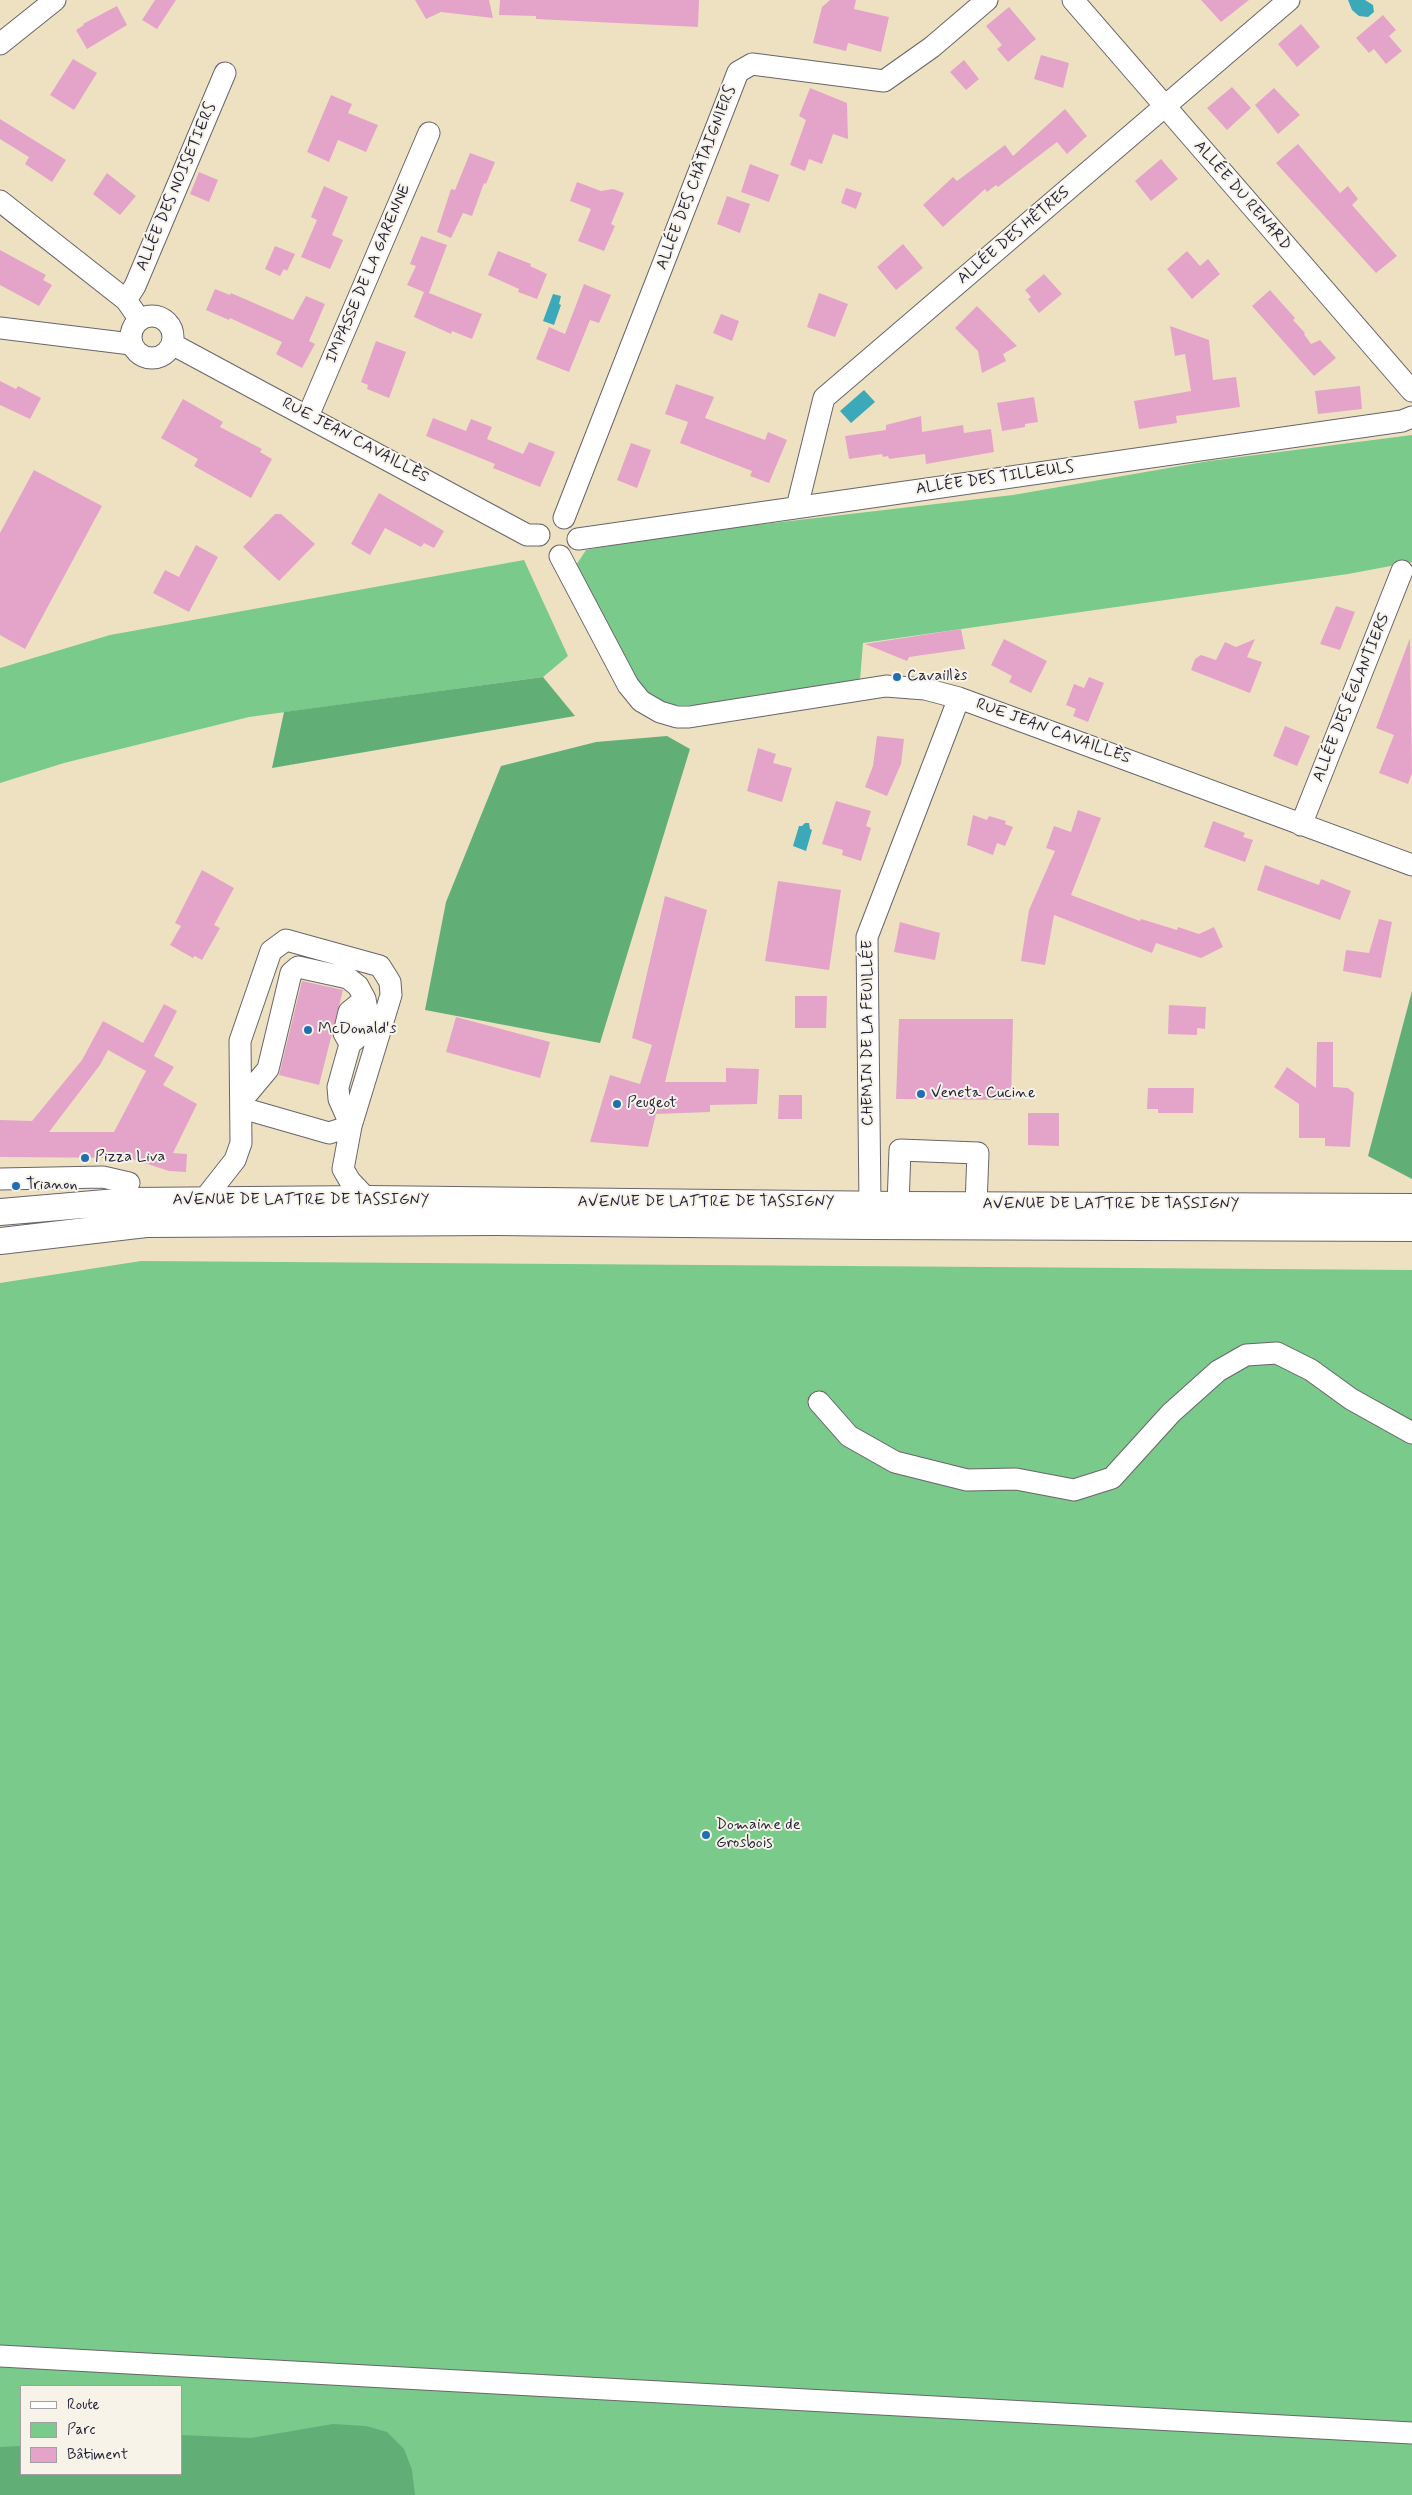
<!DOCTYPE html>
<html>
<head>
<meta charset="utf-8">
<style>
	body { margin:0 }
	#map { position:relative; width:1412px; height:2495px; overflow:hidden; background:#eee1c2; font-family:Mynerve,sans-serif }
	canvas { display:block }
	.legend { position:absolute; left:20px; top:2385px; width:162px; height:90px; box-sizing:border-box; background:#f7f3e8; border:1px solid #a29fa3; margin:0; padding:6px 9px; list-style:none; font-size:15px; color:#22223b }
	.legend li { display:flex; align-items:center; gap:10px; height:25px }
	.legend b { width:25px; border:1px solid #a29fa3 }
</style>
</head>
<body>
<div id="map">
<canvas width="1412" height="2495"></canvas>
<ul class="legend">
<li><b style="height:6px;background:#fff"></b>Route</li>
<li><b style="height:14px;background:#79ca8b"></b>Parc</li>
<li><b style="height:14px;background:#e4a4c9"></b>Bâtiment</li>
</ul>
</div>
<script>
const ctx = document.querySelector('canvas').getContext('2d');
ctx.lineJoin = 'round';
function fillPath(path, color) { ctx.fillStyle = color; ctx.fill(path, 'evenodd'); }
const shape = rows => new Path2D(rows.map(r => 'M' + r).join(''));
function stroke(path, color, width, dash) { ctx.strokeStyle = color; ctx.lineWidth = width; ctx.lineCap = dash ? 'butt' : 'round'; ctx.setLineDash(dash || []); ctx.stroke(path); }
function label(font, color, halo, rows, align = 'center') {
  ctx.font = font + ' Mynerve,sans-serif'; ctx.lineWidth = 4; ctx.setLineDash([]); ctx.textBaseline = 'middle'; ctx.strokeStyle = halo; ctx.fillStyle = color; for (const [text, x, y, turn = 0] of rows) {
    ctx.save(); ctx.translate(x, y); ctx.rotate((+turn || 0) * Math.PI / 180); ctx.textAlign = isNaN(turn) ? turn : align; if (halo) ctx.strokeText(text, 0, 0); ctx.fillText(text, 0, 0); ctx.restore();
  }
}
const green = shape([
	[1412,435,1412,562,1348,574,863,643,860,680,710,706,673,705,649,697,633,676,575,567,586,550,670,535,1013,495,1209,461],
	[524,560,568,656,543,677,249,717,64,763,0,783,0,668,110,635],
	[141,1261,1412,1270,1412,2495,0,2495,0,1283],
	[21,2386,181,2386,181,2474,21,2474]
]);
const forest = shape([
	[543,677,575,716,272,768,284,712],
	[667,736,690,749,600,1043,425,1010,446,902,501,766,596,742],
	[1412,991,1412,1179,1368,1156],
	[333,2424,366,2426,387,2432,404,2449,412,2470,415,2495,0,2495,0,2447,21,2446,21,2474,181,2474,181,2435,251,2438]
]);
const water = shape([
	[1348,0,1365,0,1373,5,1374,12,1368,17,1359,16,1352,10],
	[553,294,561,296,559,304,561,305,554,325,543,321],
	[864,390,875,402,851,423,840,411],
	[805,823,809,823,810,829,812,830,806,851,793,846,799,826,802,826]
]);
const building = shape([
	[155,0,176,0,157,29,142,20],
	[415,0,489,0,493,18,441,12,426,19],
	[500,0,699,0,698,27,536,19,536,16,499,15],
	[830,0,856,0,854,9,889,17,881,52,848,43,846,51,813,43,822,7],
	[1201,0,1249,0,1221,22],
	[117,6,127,25,87,49,76,30,84,25,83,24],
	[1009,7,1036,39,1008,62,997,49,1002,45,986,26],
	[1383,15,1396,30,1389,36,1402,51,1386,64,1374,49,1369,53,1356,38],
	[1301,24,1320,47,1297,67,1278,44],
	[1041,55,1069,63,1063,88,1034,79],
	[73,59,97,73,74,110,50,95],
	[964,60,979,79,966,90,950,72],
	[1232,87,1251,108,1227,130,1207,108],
	[810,88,847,103,848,139,833,134,822,164,809,159,805,171,790,165,806,120,799,116],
	[1274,88,1300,115,1278,134,1255,105],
	[331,95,352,104,348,113,378,125,366,152,338,140,329,162,307,152],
	[1065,109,1087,136,1067,154,1057,142,998,187,996,185,987,192,985,189,943,227,923,205,953,177,957,181,1005,145,1013,156],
	[0,119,66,160,52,182,25,164,29,157,0,139],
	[1298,144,1340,193,1348,186,1358,199,1352,205,1397,256,1376,273,1276,163],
	[470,153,495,162,486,184,484,183,472,216,463,213,451,238,437,232,451,189,455,190],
	[1161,159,1178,179,1151,201,1135,181],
	[750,164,779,175,769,202,741,192],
	[199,172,218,180,209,202,190,194],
	[107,173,136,196,120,215,93,194],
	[577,182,601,191,613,189,624,193,611,224,615,226,604,251,578,241,591,209,570,201],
	[324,186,348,197,332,235,343,240,330,269,301,257,317,220,311,217],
	[846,188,862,193,856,209,841,203],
	[727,196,750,204,740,233,717,224],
	[421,236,447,245,429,293,482,314,472,339,452,331,451,334,414,317,424,292,407,285,416,266,410,264],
	[903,244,923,268,896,290,877,267],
	[275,246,295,254,287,271,284,269,280,276,265,269],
	[0,250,46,275,43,280,52,285,39,306,0,285],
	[498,251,531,264,530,266,547,274,537,299,518,292,519,289,488,275],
	[1187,251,1200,266,1208,259,1220,274,1192,299,1167,269],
	[1044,274,1062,294,1039,313,1028,299,1031,297,1025,290],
	[584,284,611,295,599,323,590,320,569,372,536,359,549,327,565,334],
	[215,289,230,295,231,293,293,320,306,296,325,304,309,341,315,344,302,368,276,354,282,342,230,318,229,320,206,310],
	[1270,290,1295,318,1293,320,1305,333,1304,334,1311,344,1320,340,1336,358,1314,376,1252,306],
	[819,293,848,304,835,337,807,327],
	[977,306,1017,346,1003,354,1006,361,982,373,978,351,955,328],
	[721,314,739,321,732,341,713,333],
	[1170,326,1209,340,1213,380,1236,377,1240,407,1176,416,1177,423,1139,429,1134,401,1191,391,1185,354,1175,356],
	[376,341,406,352,389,398,367,389,368,385,361,382],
	[0,381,16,389,18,386,41,398,30,419,0,405],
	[676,384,714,397,705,418,765,440,768,432,787,440,769,483,750,476,752,471,680,443,688,422,665,414],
	[1360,386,1362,409,1318,414,1315,391],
	[1034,397,1038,422,1025,424,1025,427,1002,431,997,403],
	[183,399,223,422,220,427,262,449,260,452,272,459,251,498,194,466,198,459,161,438],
	[921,416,922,432,963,425,964,433,991,429,994,452,926,464,925,454,889,459,888,456,883,457,882,454,849,459,845,436,886,430,886,425],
	[433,418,466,431,471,419,492,427,487,439,523,454,529,442,555,452,540,487,493,468,495,464,426,436],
	[631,443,651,450,637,488,617,480],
	[34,470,102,506,25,649,0,635,0,533],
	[379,493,444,531,434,548,424,543,421,547,385,528,370,555,351,544],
	[275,514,281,514,315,544,279,581,243,547],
	[196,545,218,557,189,612,153,593,165,570,179,577],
	[1336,606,1355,612,1340,650,1320,644],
	[961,629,965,649,909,657,907,661,865,644],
	[1410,638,1412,773,1408,784,1379,773,1394,735,1376,728],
	[1004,639,1047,661,1031,693,1009,682,1012,676,991,665],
	[1255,639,1247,657,1262,662,1250,693,1191,670,1195,659,1201,655,1216,660,1225,642,1236,647],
	[1089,677,1104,683,1088,722,1073,716,1076,709,1066,705,1074,684,1084,688],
	[1285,726,1310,736,1297,766,1273,756],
	[877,736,904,739,901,764,887,796,865,787,873,766],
	[758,748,776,754,773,763,792,768,782,802,747,791],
	[836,801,871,811,866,826,871,828,861,861,842,855,843,850,822,844],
	[1078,810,1101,818,1071,895,1140,921,1141,919,1177,930,1178,927,1199,934,1214,927,1223,947,1201,958,1156,943,1152,953,1054,915,1045,965,1021,961,1029,910,1055,851,1046,848,1054,826,1071,832],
	[973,815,987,820,989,816,1006,821,1005,824,1013,827,1005,846,997,843,993,855,967,845],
	[1213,821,1245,833,1243,837,1253,840,1245,862,1204,847],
	[1265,865,1319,885,1321,879,1351,891,1340,920,1257,890],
	[202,870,234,888,214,925,220,928,202,960,195,956,193,958,170,945,181,926,175,923],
	[778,881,841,890,829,970,765,961],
	[665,896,707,910,665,1082,726,1082,726,1068,759,1069,757,1104,710,1105,710,1112,656,1114,648,1147,590,1142,610,1075,640,1084,652,1045,632,1038],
	[1379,919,1392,922,1381,978,1343,971,1346,950,1369,953],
	[900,922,940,933,935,960,894,952],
	[302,981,343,990,319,1085,279,1075],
	[795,996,827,996,826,1028,795,1028],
	[164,1004,177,1011,154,1056,174,1067,163,1085,197,1104,173,1153,187,1154,186,1172,169,1171,129,1158,0,1157,0,1120,32,1121,82,1060,103,1021,143,1043],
	[108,1050,146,1071,114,1132,49,1132,100,1065],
	[1169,1005,1206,1007,1205,1029,1197,1028,1197,1035,1168,1034],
	[456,1017,550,1042,540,1078,446,1052],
	[899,1019,1013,1019,1011,1100,896,1099],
	[1317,1042,1333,1042,1333,1087,1348,1088,1354,1093,1350,1147,1325,1146,1325,1138,1299,1138,1299,1104,1274,1087,1287,1067,1316,1088],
	[1148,1088,1194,1088,1193,1113,1158,1113,1158,1109,1147,1109],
	[779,1095,802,1095,802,1119,778,1119],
	[1028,1113,1059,1113,1059,1146,1028,1145]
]);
const minor = shape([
	[1073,0,1412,391],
	[0,44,55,0],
	[0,201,126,300,140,320],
	[126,300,135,286,225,73],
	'131 337a21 21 0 1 1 42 0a21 21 0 1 1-42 0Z',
	[0,328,131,344],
	[172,344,527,535,539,535],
	[308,416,429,133],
	[797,507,824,398,1289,0],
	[564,518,738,72,752,64,884,81,932,47,987,0],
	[578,539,1402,421,1412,417],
	[560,556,628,685,641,701,660,712,677,717,689,717,886,686,925,689,959,698,1412,865],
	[1301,825,1402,571],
	[350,1044,344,1033,349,1012,365,999],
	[242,1108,329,1133,351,1126,339,1099,338,1087,350,1044,362,1034,368,1015,365,999,358,986,348,978,298,967,291,973,268,1069,242,1100],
	[0,1179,103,1177,129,1183],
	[202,1202,235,1160,241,1143,240,1041,271,951,286,940,380,966,390,982,391,995,351,1126,343,1169,350,1181,367,1199],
	[870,1204,867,937,959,698],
	[898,1205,900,1150,978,1153,976,1205],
	[819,1402,849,1436,895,1462,967,1480,1016,1479,1074,1490,1112,1478,1171,1413,1218,1371,1246,1355,1277,1353,1311,1370,1351,1399,1412,1433],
	[0,2356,1412,2433]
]);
const major = shape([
	[0,1212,129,1201,367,1199,898,1205,1412,1207],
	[0,1241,146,1224,495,1222,869,1226,1412,1228]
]);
const markers = [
	[897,677,5,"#1f6fb2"],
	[308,1030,5,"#1f6fb2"],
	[921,1094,5,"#1f6fb2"],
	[617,1104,5,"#1f6fb2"],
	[85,1158,5,"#1f6fb2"],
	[16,1186,5,"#1f6fb2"],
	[706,1835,5,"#1f6fb2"]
];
const streetNames = [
	["ALLÉE DES CHÂTAIGNIERS",697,178,-69],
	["ALLÉE DES NOISETIERS",177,187,-67],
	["ALLÉE DU RENARD",1242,196,49],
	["ALLÉE DES HÊTRES",1014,236,-40],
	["IMPASSE DE LA GARENNE",369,274,-67],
	["RUE JEAN CAVAILLÈS",355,441,28],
	["ALLÉE DES TILLEULS",995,479,-8],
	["ALLÉE DES ÉGLANTIERS",1352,698,-68],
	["RUE JEAN CAVAILLÈS",1053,732,20],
	["CHEMIN DE LA FEUILLÉE",869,1033,-90],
	["AVENUE DE LATTRE DE TASSIGNY",301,1201],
	["AVENUE DE LATTRE DE TASSIGNY",706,1203],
	["AVENUE DE LATTRE DE TASSIGNY",1111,1205]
];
const poiNames = [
	["Cavaillès",907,677],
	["McDonald's",318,1030],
	["Veneta Cucine",931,1094],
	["Peugeot",627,1104],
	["Pizza Liva",95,1158],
	["Trianon",26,1186],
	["Domaine de",716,1826],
	["Grosbois",716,1844]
];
fillPath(green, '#79ca8b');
fillPath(forest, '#62ae77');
fillPath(water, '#3ba9b9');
fillPath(building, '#e4a4c9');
stroke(minor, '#69656a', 23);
stroke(major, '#69656a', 28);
stroke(minor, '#fff', 21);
stroke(major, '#fff', 26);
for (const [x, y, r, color] of markers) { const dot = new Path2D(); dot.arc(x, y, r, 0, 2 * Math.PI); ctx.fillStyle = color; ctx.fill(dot); stroke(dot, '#f7f3e8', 2); }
label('16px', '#22223b', '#f7f3e8', streetNames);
label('16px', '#22223b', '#f7f3e8', poiNames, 'left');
</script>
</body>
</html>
